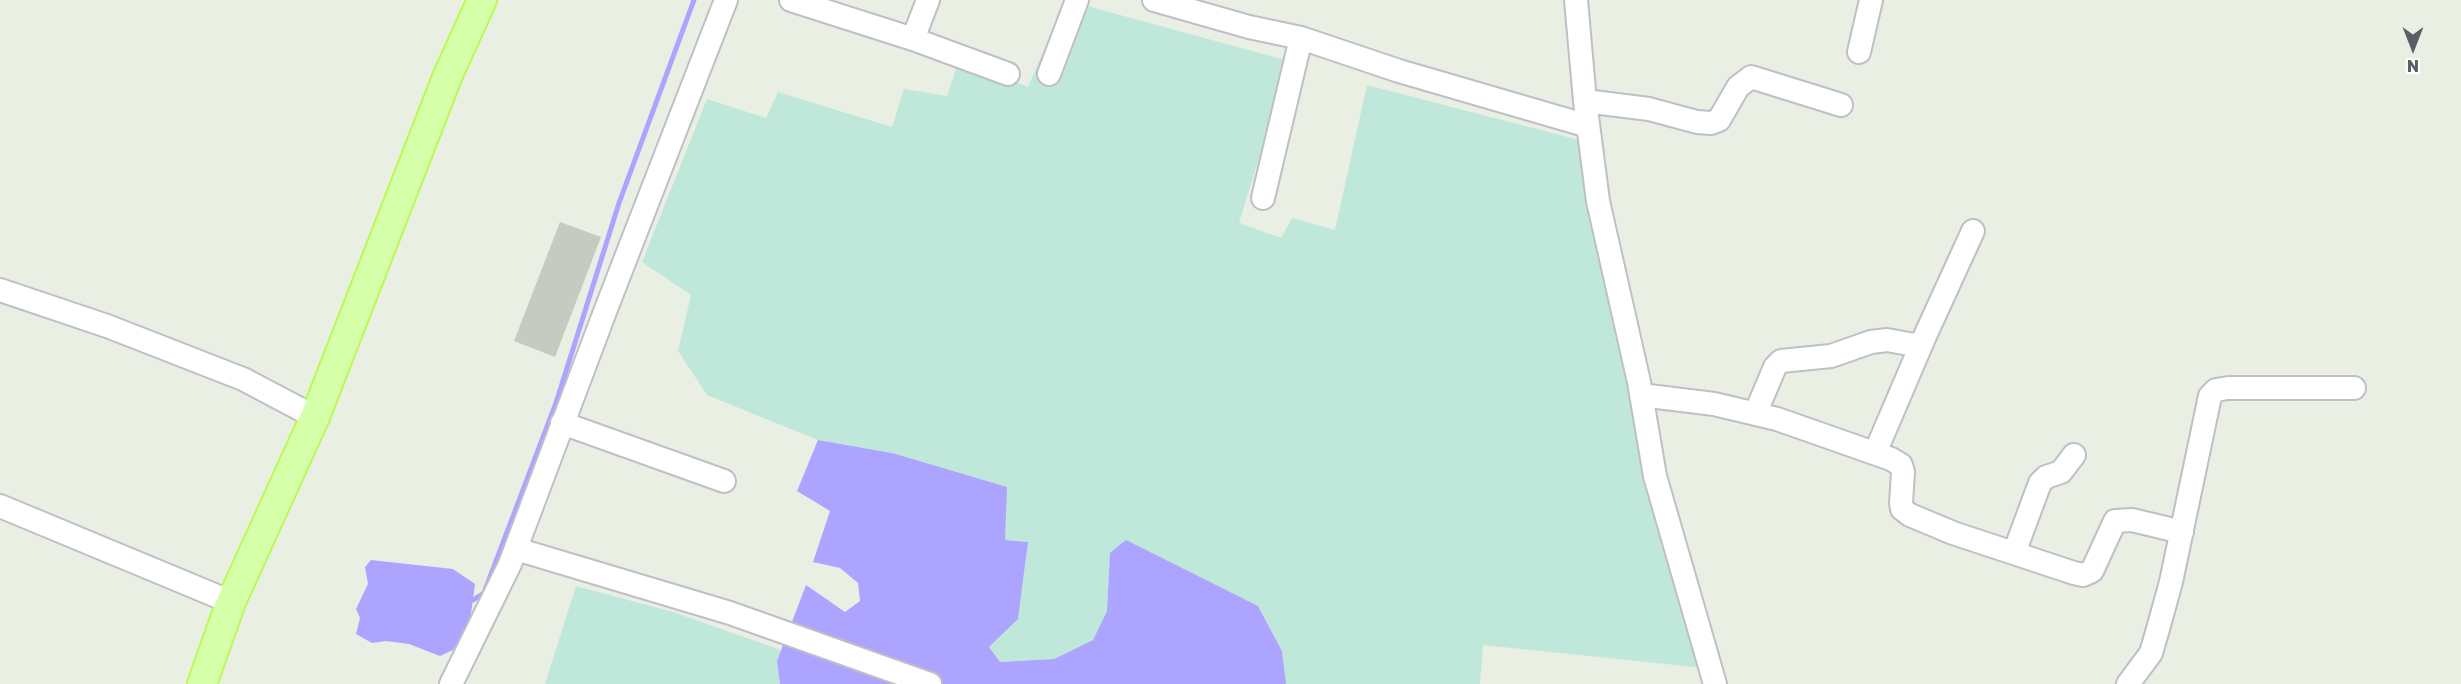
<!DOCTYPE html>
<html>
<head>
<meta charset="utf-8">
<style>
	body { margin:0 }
	#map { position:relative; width:2461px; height:684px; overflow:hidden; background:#eaefe4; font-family:"Golos Text",sans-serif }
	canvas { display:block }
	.north { position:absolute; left:2383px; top:18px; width:60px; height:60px; -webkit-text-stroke:4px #fff; paint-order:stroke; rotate:180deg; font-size:16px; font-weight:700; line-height:24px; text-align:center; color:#5e5c65 }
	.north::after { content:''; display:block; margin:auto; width:21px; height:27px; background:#5e5c65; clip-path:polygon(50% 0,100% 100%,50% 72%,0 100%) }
</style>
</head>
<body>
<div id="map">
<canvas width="2461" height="684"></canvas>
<div class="north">N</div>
</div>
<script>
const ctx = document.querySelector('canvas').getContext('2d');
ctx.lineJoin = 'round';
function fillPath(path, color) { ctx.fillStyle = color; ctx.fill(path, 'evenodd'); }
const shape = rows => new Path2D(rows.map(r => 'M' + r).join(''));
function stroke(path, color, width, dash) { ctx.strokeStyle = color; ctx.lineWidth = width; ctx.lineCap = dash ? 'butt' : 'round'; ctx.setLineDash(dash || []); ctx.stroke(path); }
const green = shape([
	[1065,0,1289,61,1239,223,1281,238,1292,218,1335,230,1367,85,1587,142,1704,668,1483,645,1480,684,1286,684,1282,651,1258,606,1197,577,1110,553,1107,611,1093,640,1054,659,1000,662,989,647,1018,619,1028,542,1005,540,893,453,818,440,707,395,678,351,691,295,642,262,707,99,766,118,778,92,892,127,904,89,947,96,959,61,1028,87],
	[576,586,673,612,781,650,777,661,780,684,545,684]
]);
const water = shape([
	[818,440,892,453,1007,487,1005,540,1028,542,1018,619,989,647,1000,662,1054,659,1093,640,1107,611,1110,553,1126,540,1258,606,1282,651,1286,684,780,684,777,661,806,585,845,612,860,601,858,583,840,568,813,562,830,511,797,491],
	[371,560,453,569,475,584,469,628,453,650,440,656,409,644,386,641,372,643,356,634,360,618,356,609,368,584,365,567]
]);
const stream = shape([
	[473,600,484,593,556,403,619,203,694,0]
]);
const building = shape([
	[560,222,601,237,555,357,514,341]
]);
const minor = shape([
	[791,0,913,39,1008,74],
	[1154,0,1249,27,1301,38,1399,71,1588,126],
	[1576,0,1585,101,1598,201,1639,382,1655,476,1715,684],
	[913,39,928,0],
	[1859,52,1871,0],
	[1049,74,1077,0],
	[1585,101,1649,109,1697,122,1711,123,1719,120,1738,87,1751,77,1841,105],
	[1263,198,1301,38],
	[0,290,107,326,243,379,315,417],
	[1641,395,1714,404,1777,419,1891,459,1901,465,1903,472,1901,503,1902,509,1910,515,1953,533,2074,573,2083,575,2092,571,2115,521,2132,520,2182,532],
	[1755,414,1775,367,1781,361,1831,356,1871,342,1887,340,1920,346],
	[562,423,724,481],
	[1875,453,1925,336,1973,231],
	[0,506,231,602],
	[516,549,730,613,930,684],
	[2014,553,2040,483,2046,477,2061,472,2074,455],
	[451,684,510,564,606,309,726,0],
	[2128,684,2151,653,2158,629,2171,582,2210,396,2216,390,2228,388,2354,388]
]);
const major = shape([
	[202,684,231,602,315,417,448,75,482,0]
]);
fillPath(green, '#bfe8da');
fillPath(water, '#ada4ff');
stroke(stream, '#ada4ff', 5);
fillPath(building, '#c7cac0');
stroke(minor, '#c0bec6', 26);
stroke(major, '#bbf954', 32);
stroke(minor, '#fff', 22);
stroke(major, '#d5ffa9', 28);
</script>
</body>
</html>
